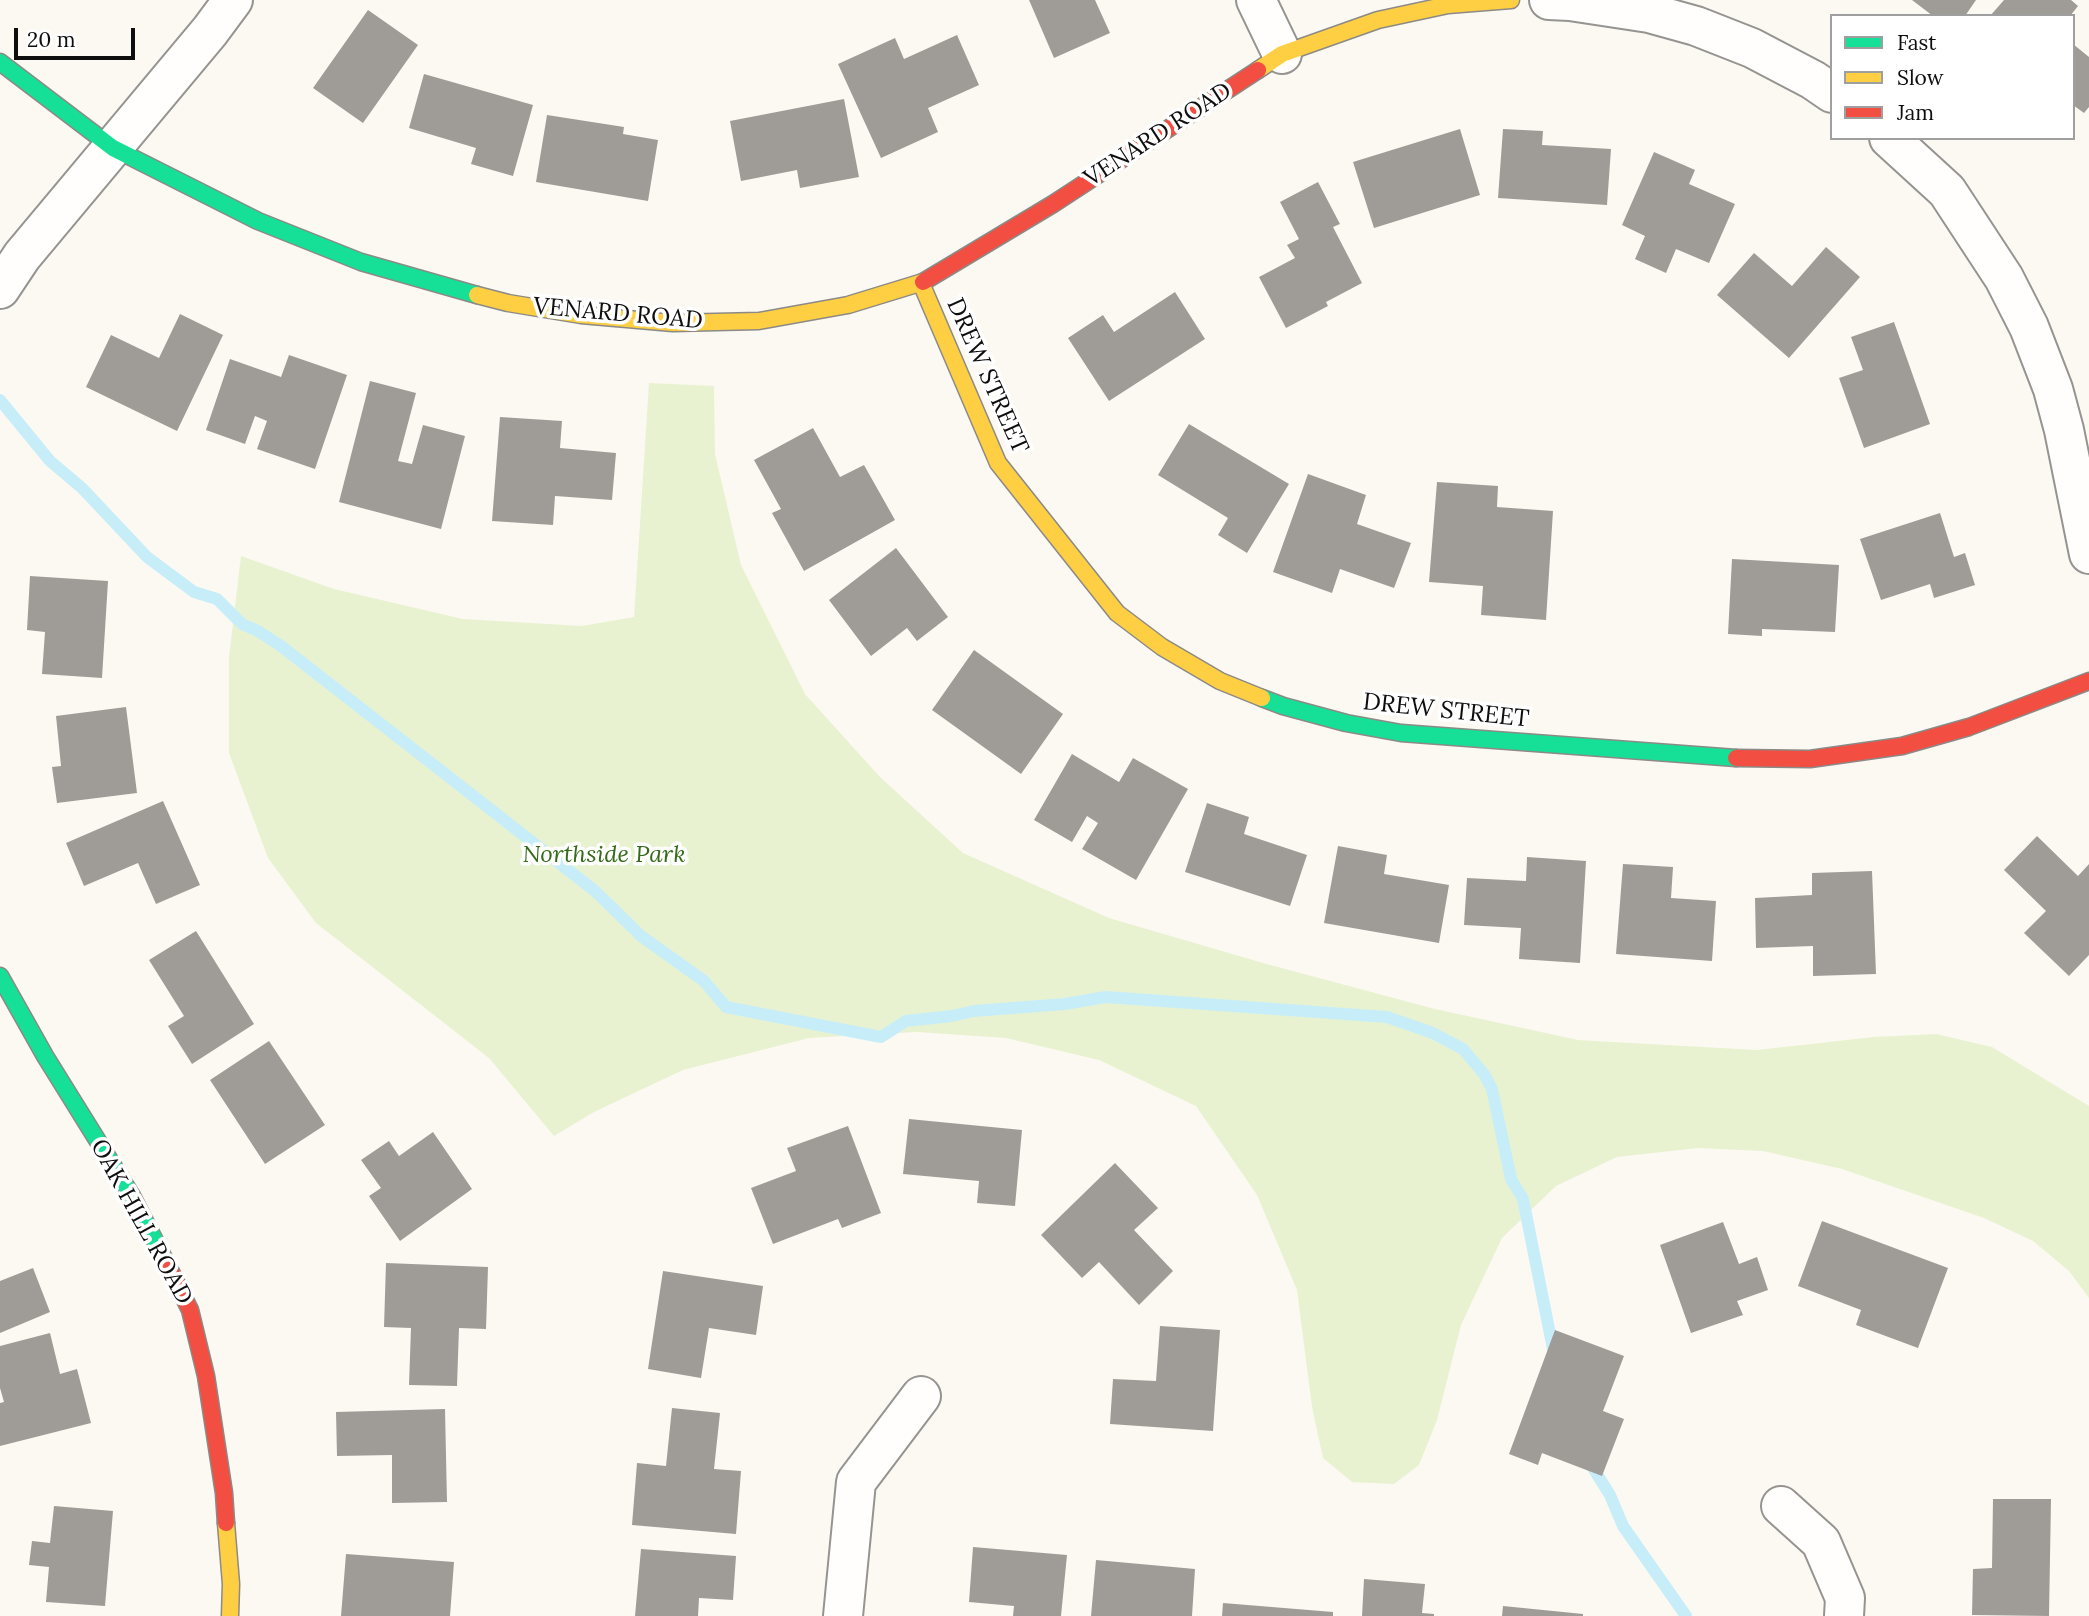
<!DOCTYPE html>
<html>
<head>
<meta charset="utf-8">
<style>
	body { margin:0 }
	#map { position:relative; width:2089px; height:1616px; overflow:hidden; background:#fcf9f2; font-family:Lora,serif }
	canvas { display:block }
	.legend { position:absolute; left:1830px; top:14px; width:245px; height:126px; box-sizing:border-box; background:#fff; border:2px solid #9f9f9f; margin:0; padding:9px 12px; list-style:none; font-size:21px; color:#0e0e0e }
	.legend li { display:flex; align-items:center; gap:14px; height:35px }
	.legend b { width:35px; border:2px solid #9f9f9f }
	.scale { position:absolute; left:14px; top:28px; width:121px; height:32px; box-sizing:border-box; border:4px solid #0e0e0e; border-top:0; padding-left:9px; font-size:21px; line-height:24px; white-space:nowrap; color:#0e0e0e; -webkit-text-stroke:5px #fff; paint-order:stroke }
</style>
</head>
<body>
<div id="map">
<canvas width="2089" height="1616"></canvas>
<ul class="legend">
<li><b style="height:9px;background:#16e098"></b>Fast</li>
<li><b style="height:9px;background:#ffcf43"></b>Slow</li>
<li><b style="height:9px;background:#f24e42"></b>Jam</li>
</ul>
<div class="scale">20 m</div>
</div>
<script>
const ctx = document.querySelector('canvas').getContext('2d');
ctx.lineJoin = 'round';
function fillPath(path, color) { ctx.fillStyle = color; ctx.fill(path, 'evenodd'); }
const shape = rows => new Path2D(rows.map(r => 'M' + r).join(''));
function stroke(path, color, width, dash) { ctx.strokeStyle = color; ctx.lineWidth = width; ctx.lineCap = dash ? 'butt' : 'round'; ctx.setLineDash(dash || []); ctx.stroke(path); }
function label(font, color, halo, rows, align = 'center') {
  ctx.font = font + ' Lora,serif'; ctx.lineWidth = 7; ctx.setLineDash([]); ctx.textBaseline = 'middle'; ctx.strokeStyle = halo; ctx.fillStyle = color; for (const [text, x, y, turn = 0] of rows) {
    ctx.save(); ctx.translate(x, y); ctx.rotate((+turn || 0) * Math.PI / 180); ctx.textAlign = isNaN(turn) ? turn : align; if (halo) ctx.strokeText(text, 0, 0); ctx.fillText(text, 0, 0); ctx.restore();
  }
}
const green = shape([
	[649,383,714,386,715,454,741,565,805,694,880,777,963,853,1109,918,1263,963,1435,1009,1578,1040,1757,1050,1874,1037,1936,1034,1992,1047,2089,1106,2089,1298,2069,1271,2033,1241,1984,1218,1842,1169,1763,1151,1698,1148,1617,1157,1556,1186,1502,1238,1461,1325,1437,1420,1419,1465,1394,1484,1352,1482,1323,1458,1312,1407,1297,1290,1257,1195,1196,1106,1099,1060,1006,1038,917,1032,809,1038,683,1070,594,1112,554,1136,489,1058,316,923,268,858,229,753,229,657,241,556,334,589,463,619,582,626,634,617]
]);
const stream = shape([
	[0,400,50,461,82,488,147,557,194,592,217,599,242,624,258,631,281,646,426,759,595,891,641,936,704,981,726,1007,881,1037,906,1021,952,1016,974,1011,1065,1004,1106,997,1387,1017,1433,1033,1463,1049,1484,1074,1492,1089,1511,1179,1523,1199,1554,1354],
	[1588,1460,1610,1495,1623,1526,1686,1616]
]);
const building = shape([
	[1029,0,1095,0,1110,33,1054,58],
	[1912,0,1976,0,1965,16,1933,16],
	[2004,0,2071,0,2078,6,2070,16,1990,16],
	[368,10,418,45,363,123,313,88],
	[957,35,979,85,928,108,938,132,881,158,838,64,895,38,904,59],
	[2073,44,2089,57,2089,107,2084,113,2073,105],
	[424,74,533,105,513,176,471,164,476,148,409,128],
	[844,99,859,177,800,188,797,170,741,181,730,121],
	[547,115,624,127,623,134,658,140,648,201,536,182],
	[1460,129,1480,195,1374,228,1353,162],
	[1503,129,1543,131,1542,145,1611,149,1607,205,1498,198],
	[1654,152,1695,170,1689,184,1735,204,1709,263,1676,249,1666,273,1635,259,1645,236,1622,225],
	[1318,182,1340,224,1333,227,1362,283,1326,302,1328,306,1286,328,1259,277,1295,258,1287,245,1299,239,1280,202],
	[1826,247,1860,277,1789,358,1717,295,1754,253,1792,286],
	[1175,292,1205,339,1109,401,1068,338,1103,315,1114,332],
	[180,314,223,335,177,431,86,387,111,335,159,358],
	[1894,322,1930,424,1864,448,1839,378,1863,370,1851,337],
	[289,355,347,375,315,469,257,449,267,421,255,416,245,444,206,430,230,359,281,377],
	[370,381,416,393,398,461,412,464,423,425,465,436,441,529,339,502],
	[500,417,562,421,560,448,616,453,612,500,555,496,553,525,492,521],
	[1189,424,1289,484,1247,553,1218,535,1228,518,1158,475],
	[813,428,840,477,864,465,895,520,804,571,772,513,781,509,754,460],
	[1308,474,1366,495,1357,524,1411,543,1394,588,1340,569,1332,593,1273,572],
	[1437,482,1498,486,1497,507,1553,511,1546,620,1481,615,1483,586,1429,582],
	[1940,513,1954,557,1965,553,1975,585,1934,598,1930,584,1881,600,1860,539],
	[896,548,948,617,917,641,907,628,871,656,829,600],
	[1732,559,1839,565,1835,632,1762,629,1762,636,1728,634],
	[30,576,108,581,102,678,42,674,45,632,27,630],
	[974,650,1063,714,1021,774,932,710],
	[126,707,137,793,57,803,52,767,61,766,56,716],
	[1072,754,1119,782,1133,758,1188,789,1136,880,1082,849,1098,823,1087,816,1072,842,1034,820],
	[163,801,200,885,156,904,138,863,84,886,66,843],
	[1207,803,1249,817,1244,834,1307,855,1290,906,1185,872],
	[2037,836,2078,876,2089,864,2089,955,2069,976,2024,933,2046,911,2004,870],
	[1338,846,1387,855,1384,874,1449,885,1439,943,1324,923],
	[1527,857,1586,861,1580,963,1519,959,1521,928,1464,925,1467,878,1526,881],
	[1623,864,1673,867,1671,898,1716,901,1712,961,1616,954],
	[1872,871,1876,974,1813,976,1813,946,1756,948,1755,898,1812,895,1812,873],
	[196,931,254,1024,192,1064,168,1026,184,1016,149,960],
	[269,1041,325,1125,265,1164,210,1080],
	[909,1119,1022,1130,1015,1206,977,1203,979,1181,903,1174],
	[848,1126,881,1213,842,1228,838,1219,773,1244,751,1188,796,1171,787,1148],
	[433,1132,472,1189,400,1241,369,1196,381,1188,361,1160,389,1141,399,1156],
	[1115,1163,1158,1208,1134,1230,1173,1271,1139,1305,1099,1262,1082,1278,1041,1235],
	[1822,1221,1948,1268,1918,1348,1856,1325,1861,1310,1798,1286],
	[1723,1222,1739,1264,1757,1257,1768,1290,1737,1301,1743,1315,1691,1333,1660,1245],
	[386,1263,488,1267,486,1329,459,1328,457,1386,409,1385,411,1328,384,1327],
	[33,1268,50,1312,0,1333,0,1281],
	[663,1271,763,1286,756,1335,709,1328,701,1378,648,1369],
	[1160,1326,1220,1330,1213,1431,1110,1424,1113,1379,1156,1381],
	[1555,1330,1624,1356,1603,1411,1624,1419,1602,1476,1542,1453,1538,1465,1509,1454],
	[50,1333,60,1374,77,1369,91,1423,0,1446,0,1403,4,1402,0,1388,0,1346],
	[672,1408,720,1413,714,1469,741,1471,736,1534,632,1525,637,1463,666,1466],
	[445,1409,447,1502,392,1503,392,1455,337,1456,336,1412],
	[1993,1499,2051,1499,2049,1616,1972,1615,1973,1569,1992,1568],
	[54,1506,113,1511,105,1606,46,1602,49,1567,29,1565,32,1541,50,1543],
	[973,1547,1067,1555,1061,1616,1013,1616,1014,1606,969,1602],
	[641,1549,736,1556,733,1600,699,1598,698,1616,635,1616],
	[346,1554,454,1562,450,1616,341,1616],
	[1096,1560,1195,1569,1192,1616,1091,1616],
	[1364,1579,1425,1584,1422,1613,1434,1614,1434,1616,1362,1616],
	[1223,1603,1333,1612,1333,1616,1222,1616],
	[1503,1606,1583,1614,1583,1616,1502,1616]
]);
const street = shape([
	[1256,0,1282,54],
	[1549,0,1570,1,1649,13,1696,26,1752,48,1813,80,1832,93],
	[1889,138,1947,191,2004,278,2029,327,2053,389,2064,430,2089,554],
	[0,289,22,256,210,31,233,0],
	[1781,1506,1821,1542,1845,1598,1844,1616],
	[843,1616,856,1482,921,1396]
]);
const fast = shape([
	[0,62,113,148,258,221,361,262,477,295],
	[1262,698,1283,706,1346,723,1401,733,1736,758],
	[0,976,45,1056,132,1196,169,1268]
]);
const slow = shape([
	[1258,70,1282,54,1378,20,1448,5,1511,0],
	[921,283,998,463,1117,613,1162,647,1220,681,1262,698],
	[477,295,508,303,581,315,673,323,759,321,848,305,923,282],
	[226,1523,231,1584,230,1616]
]);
const jam = shape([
	[923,282,1053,204,1258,70],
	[1736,758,1810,759,1902,746,1969,727,2089,681],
	[169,1268,190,1310,206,1376,224,1493,226,1523]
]);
const streetNames = [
	["VENARD ROAD",1158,135,-33],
	["VENARD ROAD",618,314,5],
	["DREW STREET",987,376,66],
	["DREW STREET",1446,711,6],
	["OAK HILL ROAD",141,1222,61]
];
const parkNames = [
	["Northside Park",604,855]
];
fillPath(green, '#e9f2d0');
stroke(stream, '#c7eef8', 12);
fillPath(building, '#9f9c98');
stroke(street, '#959491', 42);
stroke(fast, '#8c8a87', 19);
stroke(slow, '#8c8a87', 19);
stroke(jam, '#8c8a87', 19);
stroke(street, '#fffefd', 38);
stroke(fast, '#16e098', 16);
stroke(slow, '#ffcf43', 16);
stroke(jam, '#f24e42', 16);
label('24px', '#0e0e0e', '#fff', streetNames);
label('italic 24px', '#366b19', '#fff', parkNames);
</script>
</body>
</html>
